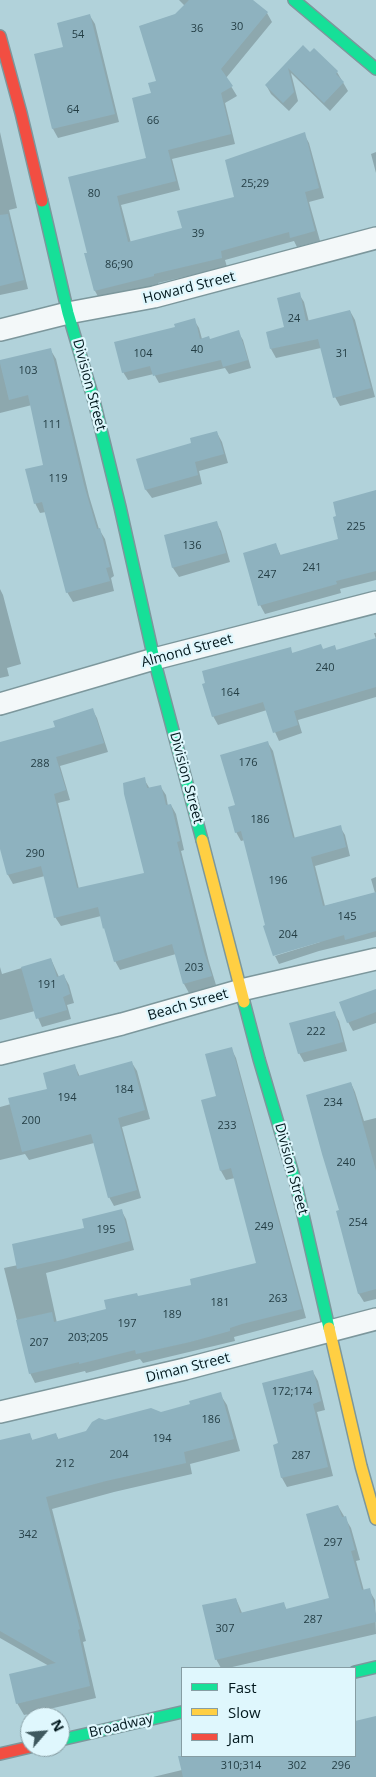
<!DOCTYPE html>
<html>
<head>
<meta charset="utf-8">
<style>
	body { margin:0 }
	#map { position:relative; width:376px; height:1777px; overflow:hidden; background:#b1d2da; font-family:"Open Sans",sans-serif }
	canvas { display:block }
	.legend { position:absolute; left:181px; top:1667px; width:175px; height:90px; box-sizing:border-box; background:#dff7fd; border:1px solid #869da3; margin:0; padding:6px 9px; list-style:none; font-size:15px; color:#00171c }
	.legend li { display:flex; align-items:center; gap:10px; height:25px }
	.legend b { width:25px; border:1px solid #869da3 }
	.north { position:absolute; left:20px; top:1707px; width:50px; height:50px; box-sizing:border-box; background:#dff7fd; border:1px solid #869da3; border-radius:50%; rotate:63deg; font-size:14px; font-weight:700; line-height:20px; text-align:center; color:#00171c }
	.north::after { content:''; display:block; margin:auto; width:18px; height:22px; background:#3e585e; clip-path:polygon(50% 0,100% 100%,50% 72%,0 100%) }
</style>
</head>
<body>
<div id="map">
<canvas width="376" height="1777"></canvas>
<ul class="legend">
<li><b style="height:6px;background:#16e098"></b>Fast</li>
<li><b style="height:6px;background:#ffcf43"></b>Slow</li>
<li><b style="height:6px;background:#f24e42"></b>Jam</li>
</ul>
<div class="north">N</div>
</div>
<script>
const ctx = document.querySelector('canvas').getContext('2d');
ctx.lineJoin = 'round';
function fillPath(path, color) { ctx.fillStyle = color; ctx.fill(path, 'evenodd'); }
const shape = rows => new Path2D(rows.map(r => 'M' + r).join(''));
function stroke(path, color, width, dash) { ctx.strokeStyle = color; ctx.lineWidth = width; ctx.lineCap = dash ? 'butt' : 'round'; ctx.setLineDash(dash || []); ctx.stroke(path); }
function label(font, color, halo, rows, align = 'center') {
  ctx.font = font + ' "Open Sans",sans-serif'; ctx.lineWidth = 4.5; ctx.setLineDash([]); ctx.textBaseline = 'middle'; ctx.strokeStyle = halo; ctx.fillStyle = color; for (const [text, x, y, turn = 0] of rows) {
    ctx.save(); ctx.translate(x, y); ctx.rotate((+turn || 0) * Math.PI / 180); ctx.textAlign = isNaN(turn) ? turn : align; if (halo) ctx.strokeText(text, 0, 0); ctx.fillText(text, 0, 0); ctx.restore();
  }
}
const shadow = shape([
	[179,0,251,0,267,13,272,22,226,78,237,96,225,103,235,144,172,159,180,190,121,205,131,243,183,229,236,198,304,134,309,143,324,198,309,202,320,241,297,247,294,241,225,260,227,267,158,283,159,285,100,300,95,291,86,254,88,253,70,178,147,159,152,94,190,11],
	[90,16,95,24,119,122,58,138,53,129,35,55,64,48],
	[303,47,310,54,314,50,337,72,348,91,330,111,291,73,298,101,289,111,271,94,266,85],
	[0,132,17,208,9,210,28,289,0,295],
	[376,152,376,173,371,154],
	[299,294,304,302,309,322,350,311,355,320,375,397,340,406,335,397,321,348,276,358,271,349,267,333,285,328],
	[194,320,199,328,202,339,210,341,238,332,243,340,251,368,229,374,225,368,159,383,154,374,128,380,123,372,176,328],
	[50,349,56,359,89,496,99,529,105,539,114,576,111,578,114,591,73,602,67,592,46,512,40,513,35,503,45,466,32,405,0,413,0,361],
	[217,433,222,442,228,463,199,471,202,484,152,498,146,490,138,460,193,444],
	[376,491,376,580,340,589,341,593,265,614,260,605,276,545,281,556,340,540],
	[216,522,221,531,230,562,179,577,173,568,165,536],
	[0,589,3,595,21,664,7,668,9,676,0,678],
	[374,633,376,633,376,697,298,720,302,733,279,741,275,732,267,710,218,725,213,716,290,649,293,654,323,650,335,647,337,651,376,639],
	[92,709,97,718,108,752,60,766,70,800,58,803,79,889,145,874,144,779,150,789,160,786,166,795,168,806,171,805,176,814,184,850,181,851,209,962,216,985,189,993,184,984,176,954,120,970,115,961,101,916,61,926,55,917,45,876,13,884,8,875,0,844,0,744,56,728],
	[268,743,273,751,295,839,340,827,345,835,350,856,315,866,325,906,375,893,371,879,376,877,376,937,319,951,279,964,275,956,320,942,319,940,267,926,245,840,241,841,236,832,236,806],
	[51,959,59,977,64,976,69,985,74,1003,67,1005,71,1019,42,1027,35,1011,0,1020,0,967,2,974],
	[376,990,376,1023,353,1031,348,1022],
	[334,1012,339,1021,347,1051,304,1062,299,1053],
	[231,1048,236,1058,306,1318,234,1337,235,1341,143,1363,140,1359,86,1373,85,1371,35,1383,30,1373,4,1268,18,1265,121,1210,126,1219,134,1250,46,1273,57,1323,107,1310,139,1297,193,1286,258,1264,235,1178,226,1180,221,1171,203,1101,217,1097],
	[132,1063,137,1071,150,1119,122,1127,141,1198,114,1206,109,1197,94,1143,29,1160,25,1154,0,1160,0,1107,11,1104,49,1090,75,1066,80,1077],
	[351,1083,355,1092,364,1121,376,1118,376,1299,364,1302,359,1294,351,1265,341,1211],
	[313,1372,318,1381,325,1410,317,1412,333,1476,287,1487,282,1478,274,1446,279,1444],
	[220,1394,227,1405,240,1451,190,1464,192,1474,114,1492,52,1509,86,1641,83,1642,96,1698,24,1715,17,1703,49,1666,0,1638,0,1442,29,1434,33,1441,56,1435,59,1440,87,1432,105,1422,161,1413,191,1405],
	[338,1506,351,1528,360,1560,356,1561,364,1591,369,1590,375,1600,376,1634,228,1668,221,1668,216,1659,236,1599,242,1613,283,1603,287,1610,330,1599],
	[376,1717,376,1777,153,1777,182,1770,181,1766,208,1756,355,1756,355,1723]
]);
const building = shape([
	[189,0,253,0,268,12,221,69,233,86,221,93,231,134,168,150,176,181,117,196,128,242,182,228,177,211,234,197,225,160,305,132,319,188,305,192,315,231,290,238,289,232,221,251,222,258,154,274,154,276,94,291,84,253,87,253,68,177,146,158,132,98,151,93,148,83,156,81,139,26,175,14],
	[90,14,115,114,52,129,34,54,63,47,57,23],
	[303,45,310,52,314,48,338,71,336,74,344,82,324,103,288,68,294,92,283,103,265,85],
	[8,214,24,280,0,286,0,215],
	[300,292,306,321,350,310,371,388,333,398,318,339,270,349,266,332,284,327,277,298],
	[195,318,200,339,209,336,210,339,239,330,248,360,223,367,221,360,153,376,150,366,122,373,114,342,175,327,174,324],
	[51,348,84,485,97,529,100,528,110,567,106,568,110,581,66,593,42,502,34,504,25,469,43,465,28,395,9,400,0,363,0,360],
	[217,431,224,454,195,462,198,475,145,490,136,459,191,443,190,438],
	[376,490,376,571,336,581,337,584,258,606,243,553,276,543,280,555,338,539,333,517,336,516,333,502],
	[217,521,226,553,172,568,164,535],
	[376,638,376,687,294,711,298,725,273,733,263,702,212,717,202,684,205,683,202,671,291,647,292,653,321,644,323,649,335,645,336,650],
	[93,708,104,743,56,757,66,790,54,794,77,888,144,873,124,794,123,783,145,777,147,788,161,785,166,805,171,804,180,841,177,842,204,952,212,976,183,984,172,944,114,962,104,928,103,929,98,907,54,918,41,866,7,875,0,849,0,742,55,727,53,721],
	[268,741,293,838,341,825,346,847,311,857,323,906,376,892,376,931,345,940,344,935,273,956,263,926,265,925,241,831,235,833,228,807,235,805,220,755],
	[51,958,57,977,64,974,70,994,63,997,67,1010,36,1019,21,967],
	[376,989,376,1012,347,1023,339,1002],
	[335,1011,343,1042,298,1054,289,1023],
	[232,1047,302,1309,242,1324,230,1328,230,1331,190,1342,136,1354,135,1350,79,1364,79,1362,29,1374,16,1320,52,1312,54,1322,106,1309,104,1300,137,1293,138,1296,191,1285,190,1279,256,1263,231,1168,220,1171,201,1100,216,1096,205,1054],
	[132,1061,145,1110,118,1118,137,1190,108,1198,91,1134,22,1152,8,1098,47,1089,43,1073,75,1064,78,1076],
	[351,1082,376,1171,376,1289,358,1294,336,1211,339,1210,322,1154,306,1095],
	[122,1209,130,1241,63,1259,17,1269,12,1244,84,1228,82,1219],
	[313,1370,321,1401,313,1404,328,1467,281,1478,273,1445,278,1443,262,1383],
	[221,1392,234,1439,184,1452,186,1463,106,1481,46,1497,80,1629,78,1630,90,1686,16,1704,9,1674,56,1663,0,1631,0,1440,30,1433,32,1440,56,1433,58,1439,86,1431,92,1422,99,1418,105,1420,151,1408,161,1412,190,1404,189,1401],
	[338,1505,342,1517,346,1516,355,1550,351,1551,362,1590,370,1588,376,1614,376,1622,215,1660,202,1605,236,1598,240,1613,284,1602,286,1609,329,1598,306,1514],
	[376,1716,376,1777,183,1777,178,1756,355,1756,355,1721]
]);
const street = shape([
	[0,330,68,313,154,297,376,238],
	[0,704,154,659,376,602],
	[0,1054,122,1024,241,990,376,959],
	[0,1412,185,1369,376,1319]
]);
const fast = shape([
	[294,0,376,69],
	[42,201,68,313,94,401,120,507,154,659,202,840],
	[244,1002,259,1059,296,1184,329,1328],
	[355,1672,376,1667],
	[60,1740,182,1712]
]);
const slow = shape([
	[202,840,244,1002],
	[329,1328,361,1466,376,1519]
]);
const jam = shape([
	[0,36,21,113,42,201],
	[0,1754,30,1747]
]);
const numberNames = [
	["30",237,27],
	["36",197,29],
	["54",78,35],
	["64",73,110],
	["66",153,121],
	["25;29",255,184],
	["80",94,194],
	["39",198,234],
	["86;90",119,265],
	["24",294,319],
	["40",197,350],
	["104",143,354],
	["31",342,354],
	["103",28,371],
	["111",52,425],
	["119",58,479],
	["225",356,527],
	["136",192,546],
	["241",312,568],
	["247",267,575],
	["240",325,668],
	["164",230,693],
	["176",248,763],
	["288",40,764],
	["186",260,820],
	["290",35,854],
	["196",278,881],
	["145",347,917],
	["204",288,935],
	["203",194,968],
	["191",47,985],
	["222",316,1032],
	["184",124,1090],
	["194",67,1098],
	["234",333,1103],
	["200",31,1121],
	["233",227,1126],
	["240",346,1163],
	["254",358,1223],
	["249",264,1227],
	["195",106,1230],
	["263",278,1299],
	["181",220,1303],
	["189",172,1315],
	["197",127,1324],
	["203;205",88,1338],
	["207",39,1343],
	["172;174",292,1392],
	["186",211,1420],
	["194",162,1439],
	["204",119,1455],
	["287",301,1456],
	["212",65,1464],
	["342",28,1535],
	["297",333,1543],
	["287",313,1620],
	["307",225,1629],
	["310;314",241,1766],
	["302",297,1766],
	["296",341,1766]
];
const streetNames = [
	["Howard Street",189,288,-14],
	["Division Street",89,385,75],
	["Almond Street",187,651,-15],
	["Division Street",186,778,75],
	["Beach Street",188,1005,-16],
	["Division Street",291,1169,75],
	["Diman Street",188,1368,-14],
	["Broadway",121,1726,-13]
];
fillPath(shadow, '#0003');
fillPath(building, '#8eb2bf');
stroke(street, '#7c979c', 24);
stroke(fast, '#7c979c', 14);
stroke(slow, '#7c979c', 14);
stroke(jam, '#7c979c', 14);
stroke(street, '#f3f8f9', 21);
stroke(fast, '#16e098', 11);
stroke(slow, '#ffcf43', 11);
stroke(jam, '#f24e42', 11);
label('11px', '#243e45', null, numberNames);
label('14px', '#00171c', '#dff7fd', streetNames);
</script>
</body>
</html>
